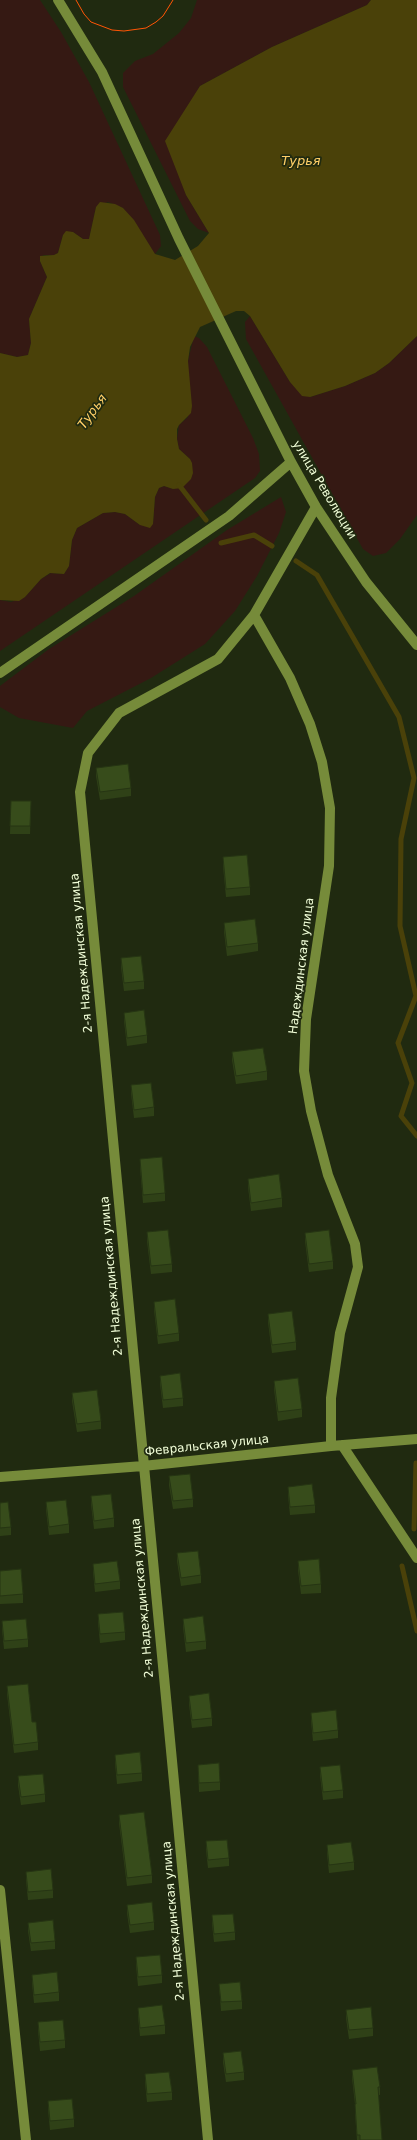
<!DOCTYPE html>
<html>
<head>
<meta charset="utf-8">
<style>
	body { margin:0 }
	canvas { display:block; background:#202a10 }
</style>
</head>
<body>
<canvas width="417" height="2140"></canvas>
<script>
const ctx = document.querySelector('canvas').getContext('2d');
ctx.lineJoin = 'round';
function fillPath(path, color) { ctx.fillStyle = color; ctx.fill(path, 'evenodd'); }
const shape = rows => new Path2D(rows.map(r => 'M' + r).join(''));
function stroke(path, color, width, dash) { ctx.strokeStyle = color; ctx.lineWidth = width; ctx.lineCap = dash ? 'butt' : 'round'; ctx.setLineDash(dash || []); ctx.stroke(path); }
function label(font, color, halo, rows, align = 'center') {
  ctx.font = font + ' "DejaVu Sans",sans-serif'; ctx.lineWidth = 3.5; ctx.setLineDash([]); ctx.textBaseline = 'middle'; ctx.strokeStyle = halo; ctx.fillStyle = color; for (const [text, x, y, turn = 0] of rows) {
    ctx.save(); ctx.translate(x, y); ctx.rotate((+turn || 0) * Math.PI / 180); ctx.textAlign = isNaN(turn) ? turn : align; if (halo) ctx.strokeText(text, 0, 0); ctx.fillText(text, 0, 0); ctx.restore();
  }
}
const green = shape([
	[0,0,40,0,61,32,89,82,160,235,161,246,155,254,123,208,108,202,96,207,89,239,83,239,73,232,63,235,58,253,54,255,43,255,40,261,47,277,29,319,31,343,28,355,17,357,0,353],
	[197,0,371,0,367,5,272,47,200,86,185,113,183,184,186,195,209,233,198,229,190,221,123,87,123,73,135,61,153,54,179,33,191,18],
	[250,316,290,382,310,397,345,386,375,373,389,363,417,336,417,515,400,539,386,553,373,556,363,549,246,339,245,322],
	[194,336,199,338,207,347,253,438,259,454,260,471,255,478,0,651,0,600,11,602,25,597,41,579,51,573,64,574,69,566,72,540,77,528,103,513,115,512,125,514,140,525,153,524,155,497,159,488,164,486,173,489,190,459,179,449,177,439,179,425,188,417,188,361],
	[281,497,286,512,279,533,257,576,235,611,205,644,151,678,87,711,73,728,19,718,0,707,0,686,49,649,134,596,227,530]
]);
const water = shape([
	[371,0,417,0,417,336,389,363,375,373,345,386,310,397,302,396,290,382,250,316,244,311,236,311,200,327,190,347,188,361,192,406,191,413,179,425,177,429,177,439,179,449,190,459,192,463,193,473,191,479,182,488,173,489,164,486,159,488,155,497,153,524,150,528,140,525,125,514,115,512,103,513,77,528,72,540,69,566,64,574,50,573,41,579,25,597,19,601,0,600,0,353,17,357,28,355,31,343,29,319,47,277,40,261,40,256,54,255,58,253,63,235,66,231,73,232,83,239,89,239,96,207,100,202,115,204,123,208,134,220,155,254,175,260,198,246,209,233,186,195,165,141,200,86,272,47,367,5]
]);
const stream = shape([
	[179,485,206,520],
	[221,543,254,535,272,546],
	[296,561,317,575,399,717,414,778,401,839,400,926,416,996,398,1043,412,1083,401,1116,417,1136],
	[414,1529,416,1463],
	[402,1566,417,1631]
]);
const minor = shape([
	[58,0,102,72,179,239,291,462,316,507,366,582,417,645],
	[254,615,290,678,310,724,322,762,330,808,329,866,306,1019,304,1071,311,1111,328,1175,355,1244,358,1267,340,1333,331,1398,331,1446],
	[0,673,229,516,291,462],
	[342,1445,417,1558],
	[0,1477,143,1466,331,1446,417,1439],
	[0,1890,26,2140],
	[208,2140,80,792,88,753,119,713,218,659,254,615,316,507]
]);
const tram = shape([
	[76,0,84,14,91,22,112,30,124,31,146,28,156,22,163,16,173,0]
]);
const wall = shape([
	[96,768,131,788,131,796,100,800,96,776],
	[11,801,31,801,30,834,10,834],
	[223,857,250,887,250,895,226,897,223,866],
	[224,923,258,943,258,951,227,956,224,932],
	[121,958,144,981,144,989,124,991,121,967],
	[124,1013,147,1035,147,1043,127,1046,124,1021],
	[232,1052,267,1071,267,1080,236,1084,232,1060],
	[131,1085,154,1107,154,1116,134,1118,131,1093],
	[140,1159,165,1193,165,1201,143,1203,140,1167],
	[248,1179,282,1198,282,1207,251,1211,248,1187],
	[147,1232,172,1264,172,1272,151,1274,147,1241],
	[305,1233,333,1261,333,1269,309,1272,305,1241],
	[154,1302,179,1333,179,1341,158,1344,154,1310],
	[268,1314,296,1342,296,1350,272,1353,268,1322],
	[160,1376,183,1398,183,1406,163,1408,160,1384],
	[274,1381,302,1409,302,1417,278,1421,274,1389],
	[72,1393,101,1421,101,1429,77,1432,72,1401],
	[169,1476,193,1499,193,1507,173,1509,169,1485],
	[288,1487,315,1505,315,1513,290,1515,288,1495],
	[91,1496,114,1518,114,1527,94,1529,91,1504],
	[46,1502,69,1524,69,1533,49,1535,46,1510],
	[0,1503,11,1527,11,1535,0,1536],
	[177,1553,201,1575,201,1583,181,1586,177,1561],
	[298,1561,321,1584,321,1593,301,1594,298,1570],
	[93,1564,120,1581,120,1589,95,1592,93,1572],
	[0,1571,23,1594,23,1603,0,1604],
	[98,1614,125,1632,125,1640,100,1643,98,1622],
	[183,1619,206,1641,206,1649,186,1652,183,1627],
	[2,1621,28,1639,28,1647,4,1649,2,1629],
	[7,1686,32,1722,38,1742,38,1750,14,1753,7,1694],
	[189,1696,212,1718,212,1726,192,1728,189,1704],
	[311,1713,338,1730,338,1738,313,1741,311,1721],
	[115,1755,142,1773,142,1781,117,1784,115,1763],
	[198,1765,220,1782,220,1790,199,1792],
	[320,1767,343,1790,343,1798,323,1800,320,1775],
	[18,1776,45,1794,45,1802,21,1805,18,1785],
	[119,1815,152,1875,152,1883,127,1886,119,1823],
	[206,1841,229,1858,229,1866,208,1868,206,1850],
	[327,1845,354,1862,354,1870,329,1873,327,1853],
	[26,1872,53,1890,53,1898,28,1900,26,1880],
	[127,1905,154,1922,154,1930,130,1933,127,1913],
	[212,1915,235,1932,235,1940,214,1942,212,1924],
	[28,1923,55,1941,55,1949,31,1951,28,1931],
	[136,1957,162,1975,162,1983,138,1986,136,1965],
	[32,1975,59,1992,59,2001,34,2003,32,1983],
	[219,1984,242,2001,242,2009,221,2011],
	[138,2008,165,2025,165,2034,140,2036,138,2016],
	[346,2010,373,2028,373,2036,349,2039,346,2018],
	[38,2022,65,2040,65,2048,40,2051,38,2030],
	[223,2053,244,2072,244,2080,226,2082,223,2062],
	[352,2070,380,2087,380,2095,378,2095,382,2140,357,2140,355,2112,355,2104,352,2078],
	[145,2074,172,2092,172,2100,147,2102,145,2082],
	[48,2101,74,2119,74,2127,50,2130,48,2109]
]);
const building = shape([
	[128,764,131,788,100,792,96,768,128,764],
	[11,801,31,801,30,826,10,826,11,801],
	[247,855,250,887,226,889,223,857,247,855],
	[255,919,258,943,227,947,224,923,255,919],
	[141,956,144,981,124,983,121,958,141,956],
	[144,1010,147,1035,127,1038,124,1013,144,1010],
	[263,1048,267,1071,236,1076,232,1052,263,1048],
	[151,1083,154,1107,134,1110,131,1085,151,1083],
	[162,1157,165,1193,143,1195,140,1159,162,1157],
	[279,1174,282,1198,251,1203,248,1179,279,1174],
	[168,1230,172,1264,151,1266,147,1232,168,1230],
	[329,1230,333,1261,309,1264,305,1233,329,1230],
	[175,1299,179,1333,158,1336,154,1302,175,1299],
	[292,1311,296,1342,272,1345,268,1314,292,1311],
	[180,1373,183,1398,163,1400,160,1376,180,1373],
	[298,1378,302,1409,278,1412,274,1381,298,1378],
	[97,1390,101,1421,77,1424,72,1393,97,1390],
	[190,1474,193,1499,173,1501,169,1476,190,1474],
	[312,1484,315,1505,290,1507,288,1487,312,1484],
	[111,1494,114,1518,94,1521,91,1496,111,1494],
	[66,1500,69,1524,49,1527,46,1502,66,1500],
	[8,1502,11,1527,0,1528,0,1503,8,1502],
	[198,1551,201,1575,181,1578,177,1553,198,1551],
	[319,1559,321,1584,301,1586,298,1561,319,1559],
	[117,1561,120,1581,95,1584,93,1564,117,1561],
	[21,1569,23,1594,0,1596,0,1571,21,1569],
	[123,1612,125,1632,100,1634,98,1614,123,1612],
	[203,1616,206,1641,186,1643,183,1619,203,1616],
	[26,1619,28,1639,4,1641,2,1621,26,1619],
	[28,1684,32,1722,36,1722,38,1742,14,1745,7,1686,28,1684],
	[209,1693,212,1718,192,1720,189,1696,209,1693],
	[336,1710,338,1730,313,1733,311,1713,336,1710],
	[140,1752,142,1773,117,1775,115,1755,140,1752],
	[219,1763,220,1782,199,1783,198,1765,219,1763],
	[340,1765,343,1790,323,1792,320,1767,340,1765],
	[43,1774,45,1794,21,1797,18,1776,43,1774],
	[144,1812,152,1875,127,1878,119,1815,144,1812],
	[227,1840,229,1858,208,1860,206,1841,227,1840],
	[351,1842,354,1862,329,1865,327,1845,351,1842],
	[51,1869,53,1890,28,1892,26,1872,51,1869],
	[152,1902,154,1922,130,1925,127,1905,152,1902],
	[233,1914,235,1932,214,1934,212,1915,233,1914],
	[53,1920,55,1941,31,1943,28,1923,53,1920],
	[160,1955,162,1975,138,1977,136,1957,160,1955],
	[57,1972,59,1992,34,1995,32,1975,57,1972],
	[240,1982,242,2001,221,2002,219,1984,240,1982],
	[162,2005,165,2025,140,2028,138,2008,162,2005],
	[371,2007,373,2028,349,2030,346,2010,371,2007],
	[63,2020,65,2040,40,2042,38,2022,63,2020],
	[241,2051,244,2072,226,2074,223,2053,241,2051],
	[377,2067,380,2087,378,2087,382,2140,360,2140,360,2135,357,2135,355,2104,356,2104,352,2070,377,2067],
	[169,2072,172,2092,147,2094,145,2074,169,2072],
	[72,2099,74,2119,50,2121,48,2101,72,2099]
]);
const streetNames = [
	["улица Революции",324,490,59],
	["2-я Надеждинская улица",82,953,-95],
	["Надеждинская улица",302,966,-83],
	["2-я Надеждинская улица",112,1276,-95],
	["Февральская улица",207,1446,-6],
	["2-я Надеждинская улица",143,1598,-95],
	["2-я Надеждинская улица",174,1921,-95]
];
const waterNames = [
	["Турья",301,162],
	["Турья",93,412,-54]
];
fillPath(green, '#351913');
fillPath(water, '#4a4109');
stroke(stream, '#4a4109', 5);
stroke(minor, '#768b3a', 10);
stroke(tram, '#ff5505', 1);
fillPath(wall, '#2f4117');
fillPath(building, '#374c1b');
stroke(building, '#263513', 1);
label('12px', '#f2ffd9', '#202a10', streetNames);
label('italic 13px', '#ffcf67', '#202a10', waterNames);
</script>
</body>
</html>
